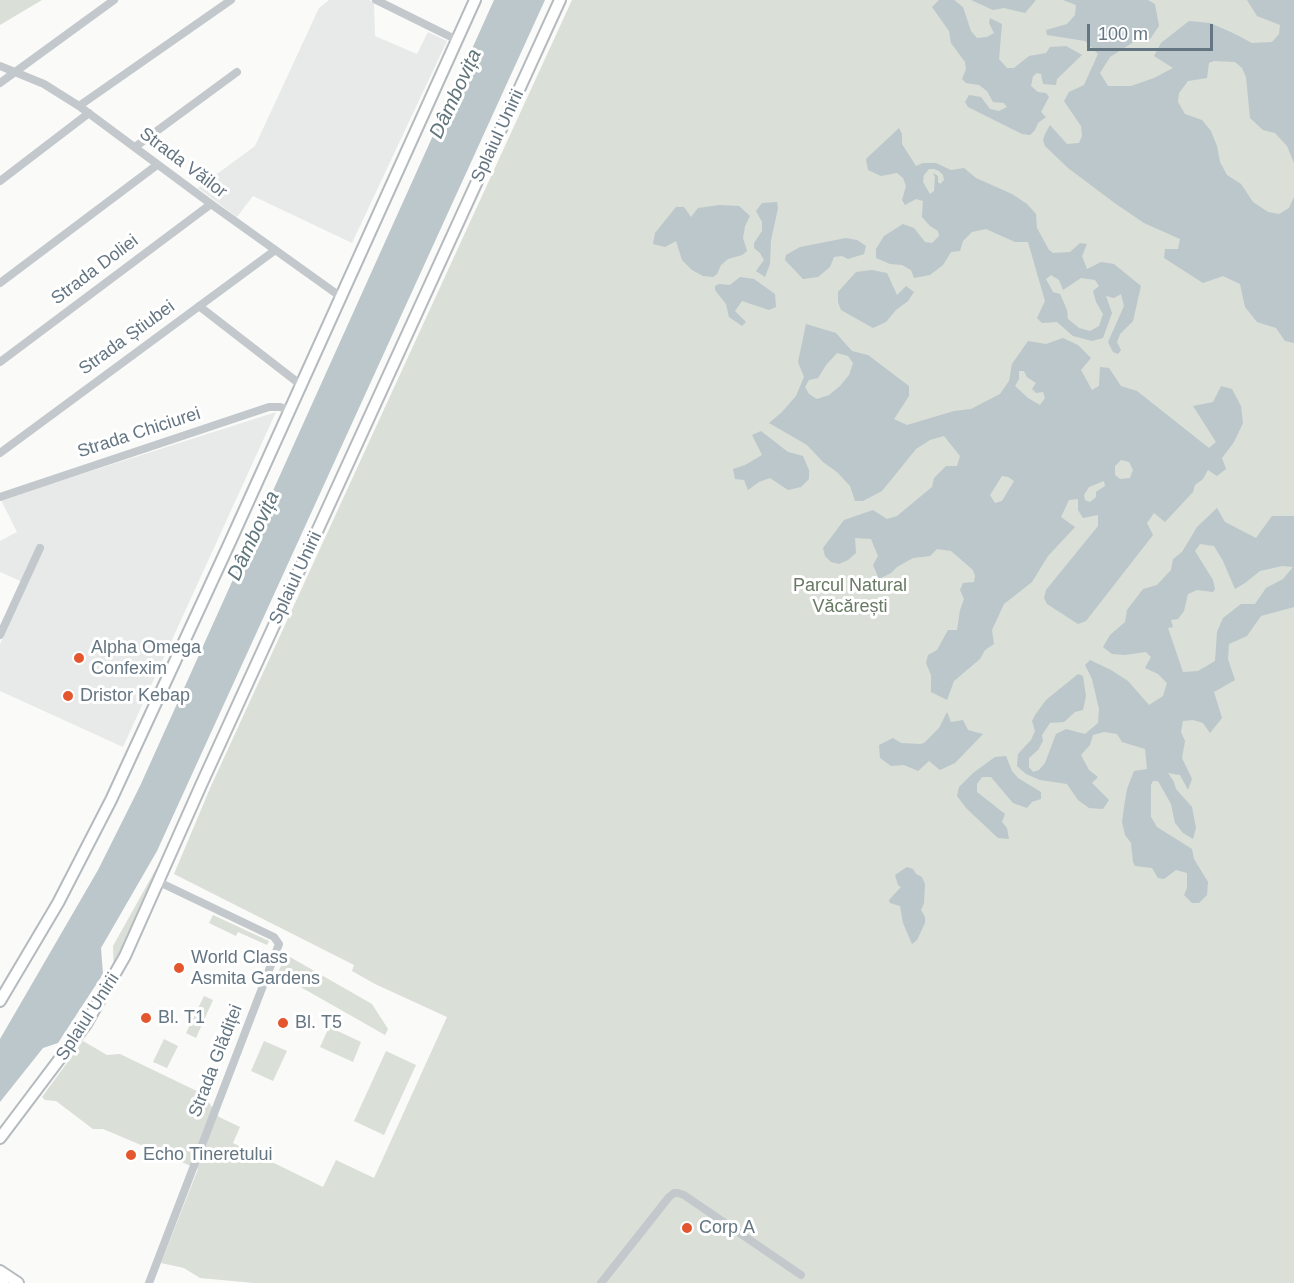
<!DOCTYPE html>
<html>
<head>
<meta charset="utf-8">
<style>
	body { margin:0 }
	#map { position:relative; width:1294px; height:1283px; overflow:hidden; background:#fafaf8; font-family:Arial,sans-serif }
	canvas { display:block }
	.scale { position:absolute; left:1087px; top:24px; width:126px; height:27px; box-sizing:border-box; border:3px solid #657683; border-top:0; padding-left:8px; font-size:18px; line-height:21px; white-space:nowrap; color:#657683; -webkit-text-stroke:4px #fff; paint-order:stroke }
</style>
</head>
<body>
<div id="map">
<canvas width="1294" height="1283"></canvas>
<div class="scale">100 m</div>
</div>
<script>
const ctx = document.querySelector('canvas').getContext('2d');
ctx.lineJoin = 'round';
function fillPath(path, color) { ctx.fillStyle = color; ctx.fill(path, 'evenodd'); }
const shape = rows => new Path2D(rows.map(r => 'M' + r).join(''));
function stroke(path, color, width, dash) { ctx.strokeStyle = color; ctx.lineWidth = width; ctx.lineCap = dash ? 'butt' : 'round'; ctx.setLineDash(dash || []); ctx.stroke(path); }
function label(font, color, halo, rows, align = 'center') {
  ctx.font = font + ' Arial,sans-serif'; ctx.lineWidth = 6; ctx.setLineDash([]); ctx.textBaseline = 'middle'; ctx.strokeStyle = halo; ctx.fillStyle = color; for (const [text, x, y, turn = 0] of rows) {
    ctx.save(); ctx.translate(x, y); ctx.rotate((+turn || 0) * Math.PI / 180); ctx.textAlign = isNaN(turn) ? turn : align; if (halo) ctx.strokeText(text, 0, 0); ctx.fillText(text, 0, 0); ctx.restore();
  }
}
const built = shape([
	[329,0,369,0,374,3,375,36,417,54,428,32,447,41,352,243,253,196,237,217,198,188,255,146,319,8],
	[276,412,123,747,0,691,0,644,27,584,0,572,0,541,17,532,1,500]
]);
const green = shape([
	[0,0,42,0,0,25],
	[572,0,1294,0,1294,1283,254,1283,200,1278,184,1268,161,1263,198,1169,103,1129,93,1129,56,1101,45,1100,42,1097,83,1041,107,1055,120,1054,203,1094,219,1117,240,1127,233,1143,323,1187,336,1160,374,1178,447,1017,375,984,352,971,354,965,174,874,211,786],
	[161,860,167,863,114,978,113,946],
	[213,915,269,941,267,945,238,932,236,936,209,923],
	[286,957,290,957,372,1004,388,1029,385,1035,283,977,279,970],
	[204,996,213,1000,196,1038,186,1033],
	[329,1027,361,1042,353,1062,320,1047],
	[164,1039,178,1046,167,1068,153,1062],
	[264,1041,287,1051,273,1081,251,1071],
	[386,1051,416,1065,384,1135,354,1121]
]);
const water = shape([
	[494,0,545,0,157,851,101,948,103,974,58,1043,43,1048,0,1102,0,1039,98,870,140,786],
	[939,0,954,0,963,7,971,31,977,38,987,37,994,33,989,23,990,18,1002,24,999,59,1007,68,1014,68,1029,56,1046,53,1050,47,1066,46,1082,55,1057,79,1056,85,1043,84,1041,74,1037,73,1033,76,1031,86,1038,92,1046,93,1049,97,1041,112,1046,117,1038,123,1035,130,1030,135,1022,134,968,107,965,102,969,95,981,97,990,109,999,111,1007,107,1004,103,993,102,987,91,979,85,966,83,962,79,966,69,965,62,951,43,949,31,932,7],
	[971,0,1036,0,1025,13,1004,8,993,10],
	[1063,0,1148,0,1155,4,1159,26,1150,39,1140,38,1110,57,1100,73,1108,86,1131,86,1154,78,1173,68,1154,56,1161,43,1189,21,1210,23,1233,33,1252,43,1272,42,1279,34,1280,25,1257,16,1247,0,1294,0,1294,163,1287,146,1275,133,1263,130,1250,118,1246,77,1242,68,1235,62,1214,61,1209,63,1207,78,1188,81,1179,93,1178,102,1185,114,1202,120,1211,131,1217,146,1220,162,1227,175,1241,184,1253,202,1268,212,1279,214,1289,208,1294,197,1294,343,1285,341,1276,328,1257,322,1245,307,1240,284,1223,276,1203,283,1164,258,1165,249,1178,249,1180,239,1144,223,1116,204,1068,168,1045,146,1043,140,1045,134,1050,125,1067,144,1079,143,1082,136,1081,126,1064,101,1069,92,1084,85,1098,54,1085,41,1047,35,1046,30,1067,24,1075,15,1076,5],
	[899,128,902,134,902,144,916,166,923,163,936,163,951,170,964,168,976,178,1012,194,1027,204,1036,214,1037,228,1049,250,1053,253,1070,252,1080,243,1087,244,1082,256,1087,269,1101,262,1114,264,1141,286,1133,321,1120,334,1117,342,1121,350,1118,354,1113,352,1108,342,1124,306,1121,294,1114,298,1106,296,1112,313,1103,338,1092,341,1073,336,1057,322,1042,323,1037,318,1045,301,1028,242,1015,242,986,229,972,232,963,241,960,251,951,252,943,265,930,275,914,278,911,270,902,265,890,264,876,258,876,249,884,236,903,224,914,228,925,242,932,243,939,236,938,231,930,226,922,217,923,201,916,199,905,205,902,200,906,186,903,178,897,173,881,176,868,170,866,159],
	[929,169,934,169,939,171,943,175,944,180,940,184,938,182,938,176,933,173,935,177,934,191,930,194,923,182,924,175],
	[1051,275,1059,280,1063,290,1081,278,1095,280,1099,286,1093,291,1096,302,1103,314,1099,326,1090,331,1079,328,1068,319,1067,310,1060,294,1053,292,1046,279],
	[777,202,778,208,771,240,770,264,765,277,756,271,764,260,760,253,754,248,754,243,762,231,762,222,756,211,762,203],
	[719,205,739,206,750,216,745,226,743,238,747,251,742,255,728,259,721,265,717,274,713,277,703,276,692,270,682,260,676,241,665,247,653,244,655,233,676,207,684,207,691,217,698,208],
	[846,238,857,240,866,246,864,254,848,259,842,256,834,257,830,267,818,277,803,279,785,260,786,255,800,247],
	[872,270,887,273,897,295,906,286,914,292,908,301,896,310,886,322,873,328,841,310,838,302,838,292,856,272],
	[740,277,754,279,775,294,776,307,769,310,742,301,735,311,746,322,742,326,729,317,726,304,715,290,715,286,719,284,730,285],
	[806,324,836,333,852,351,868,355,909,386,909,396,894,419,907,425,954,411,971,409,1000,394,1009,381,1012,364,1028,341,1046,344,1063,338,1078,345,1091,358,1081,370,1092,390,1099,386,1100,367,1109,368,1121,386,1137,391,1209,448,1216,442,1193,406,1213,402,1221,386,1232,389,1241,406,1243,423,1234,442,1222,458,1226,469,1217,476,1208,470,1203,479,1195,485,1193,492,1165,522,1154,513,1147,523,1153,535,1086,621,1078,624,1047,604,1044,598,1046,590,1098,526,1098,515,1083,518,1078,510,1078,499,1069,500,1061,517,1075,527,1048,556,1032,582,1004,604,992,630,994,644,985,650,980,659,954,681,947,700,931,692,931,675,926,663,928,655,937,650,948,630,957,630,960,610,964,599,960,590,963,583,974,582,975,576,973,570,951,551,937,549,930,556,913,558,897,567,891,573,879,579,873,565,878,556,871,539,855,538,856,553,848,560,839,564,831,562,825,556,823,548,844,520,873,510,887,519,897,516,932,487,934,478,946,466,957,466,960,456,944,436,930,440,916,449,882,491,863,501,855,501,850,486,837,472,823,462,807,445,769,423,782,412,796,396,804,377,798,362],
	[837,353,848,356,853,363,849,375,840,386,829,395,817,399,809,394,805,387,809,380,818,378,826,365],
	[1019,371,1024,371,1027,377,1036,383,1032,389,1036,393,1043,392,1045,398,1040,405,1028,398,1015,386,1019,379],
	[1121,460,1129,462,1133,470,1130,478,1120,479,1115,475,1115,466],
	[1002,476,1008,477,1014,481,1002,501,995,503,990,495],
	[1104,481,1105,486,1096,492,1096,497,1090,502,1085,500,1084,495,1089,487],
	[761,431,788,452,803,456,809,470,809,479,801,487,788,490,770,478,759,482,748,490,744,480,735,479,733,469,745,465,762,455,752,435],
	[1217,508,1225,522,1256,538,1272,516,1294,516,1294,607,1261,616,1247,636,1229,644,1228,659,1235,680,1214,692,1222,718,1210,733,1203,723,1193,720,1183,721,1181,732,1185,741,1182,758,1192,779,1188,790,1180,775,1168,773,1174,782,1176,789,1192,807,1196,828,1193,839,1183,833,1175,823,1171,804,1158,781,1153,781,1151,785,1151,817,1157,827,1192,849,1194,859,1208,882,1207,895,1199,903,1192,903,1184,895,1187,888,1187,873,1176,870,1164,879,1158,878,1152,868,1135,866,1133,862,1131,843,1125,835,1122,822,1124,807,1127,789,1134,771,1147,769,1145,749,1122,742,1117,734,1104,732,1093,735,1090,745,1081,755,1089,770,1098,777,1092,783,1109,800,1103,809,1089,808,1078,800,1067,784,1040,780,1026,774,1017,766,1018,754,1031,740,1035,731,1032,721,1035,715,1046,700,1078,674,1083,676,1086,696,1083,710,1075,712,1064,722,1050,723,1042,735,1043,741,1038,750,1029,758,1029,767,1033,772,1039,770,1045,763,1056,734,1066,729,1085,734,1098,723,1099,709,1092,679,1085,665,1090,660,1111,670,1128,681,1149,705,1163,696,1167,683,1158,674,1145,668,1151,657,1146,652,1125,655,1112,654,1103,647,1110,635,1125,622,1127,610,1143,589,1157,585,1171,570,1173,559,1182,552,1197,527],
	[1200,544,1214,546,1223,561,1235,589,1245,583,1260,571,1282,566,1293,567,1283,579,1266,588,1255,604,1241,604,1223,618,1217,632,1215,661,1198,671,1183,672,1168,628,1173,627,1171,620,1178,619,1184,611,1188,594,1197,590,1213,592,1215,589,1213,580,1195,551],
	[947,712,951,722,963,720,968,730,983,734,955,763,940,770,929,761,918,771,904,765,891,766,880,758,879,745,893,738,901,743,920,744,924,743,939,728],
	[1006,756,1012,771,1018,778,1041,792,1041,799,1032,802,1027,808,1013,803,991,777,982,777,977,784,977,792,1005,814,1002,822,1007,828,1009,839,998,838,967,809,957,796,959,787,973,773,995,757],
	[907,867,913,869,916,874,922,877,925,884,924,903,921,910,925,917,925,923,917,940,912,944,903,923,900,906,890,903,889,900,901,887,898,885,895,875]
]);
const minor = shape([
	[376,0,457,40],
	[0,66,44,84,79,106,211,204,341,297],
	[0,83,114,0],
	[79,106,231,0],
	[135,147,237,72],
	[0,181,89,113],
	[0,283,157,165],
	[199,306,301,385],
	[0,362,211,204],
	[0,453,274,251],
	[0,497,269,407,280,407,290,410],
	[0,635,40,548],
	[149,1283,279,944,274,937,159,882],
	[601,1283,669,1197,674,1193,678,1193,684,1195,801,1275]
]);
const major = shape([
	[0,1001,58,903,111,800,231,540,475,0],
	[0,1138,86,1024,125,956,202,783,560,0],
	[0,1271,18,1283],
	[0,1281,3,1283]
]);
const markers = [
	[79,658,6,"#e4572e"],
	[68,696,6,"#e4572e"],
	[179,968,6,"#e4572e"],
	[146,1018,6,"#e4572e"],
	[283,1023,6,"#e4572e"],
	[131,1155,6,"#e4572e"],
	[687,1228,6,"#e4572e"]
];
const streetNames = [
	["Splaiul Unirii",498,136,-65],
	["Strada Văilor",183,163,37],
	["Strada Doliei",95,270,-37],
	["Strada Știubei",127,338,-36],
	["Strada Chiciurei",139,433,-18],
	["Splaiul Unirii",296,578,-65],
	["Splaiul Unirii",88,1017,-57],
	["Strada Glădiței",216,1061,-69]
];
const parkNames = [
	["Parcul Natural",850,586],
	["Văcărești",850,607]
];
const poiNames = [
	["Alpha Omega",91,648],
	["Confexim",91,669],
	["Dristor Kebap",80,696],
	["World Class",191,958],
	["Asmita Gardens",191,979],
	["Bl. T1",158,1018],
	["Bl. T5",295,1023],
	["Echo Tineretului",143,1155],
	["Corp A",699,1228]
];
const waterNames = [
	["Dâmbovița",456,94,-65],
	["Dâmbovița",254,536,-65]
];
fillPath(built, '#e8e9e9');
fillPath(green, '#dadfd7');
fillPath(water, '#bbc7cb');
stroke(major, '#b5babe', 14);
stroke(minor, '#c3c8cc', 8);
stroke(major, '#fff', 10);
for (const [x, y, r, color] of markers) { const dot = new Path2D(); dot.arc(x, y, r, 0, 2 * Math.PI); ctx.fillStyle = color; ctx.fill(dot); stroke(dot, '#fff', 2); }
label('18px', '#657683', '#fff', streetNames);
label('18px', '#687a64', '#fff', parkNames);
label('18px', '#657683', '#fff', poiNames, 'left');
label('italic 20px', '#60757c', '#fff', waterNames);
</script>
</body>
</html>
